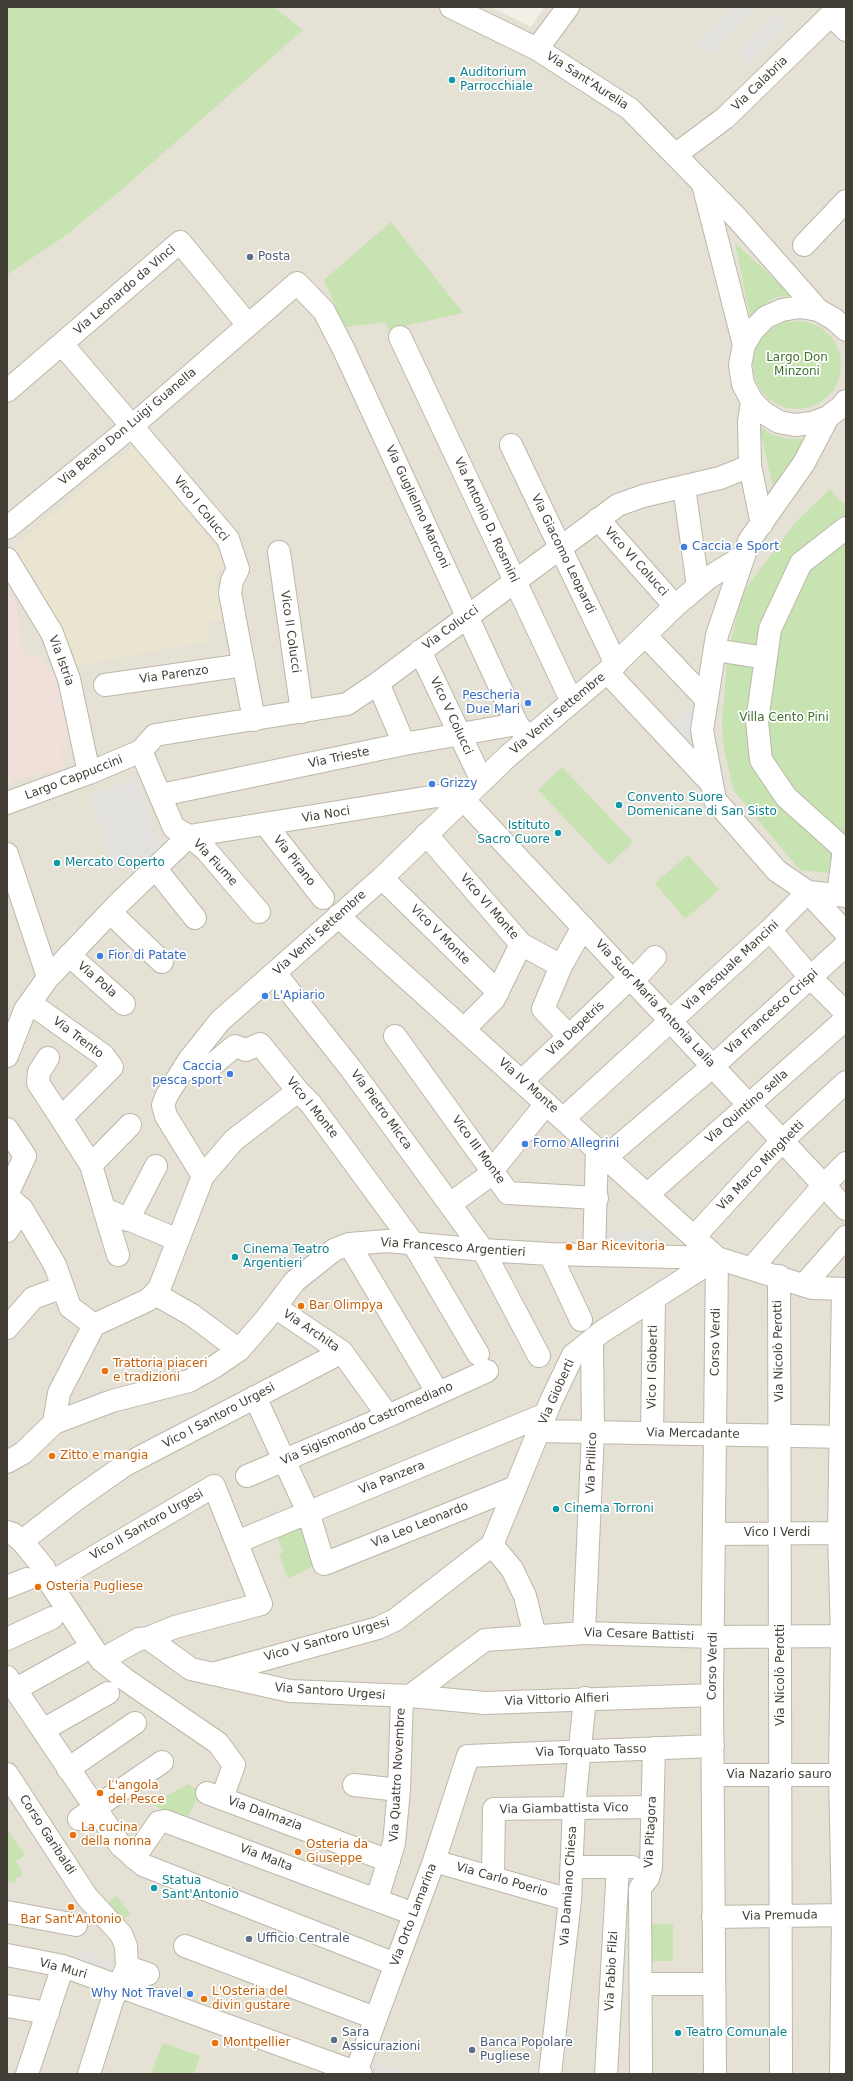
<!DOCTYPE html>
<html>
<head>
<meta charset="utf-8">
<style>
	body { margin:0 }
	#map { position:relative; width:853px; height:2081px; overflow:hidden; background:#f1efe6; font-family:"DejaVu Sans",sans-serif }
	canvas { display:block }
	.frame { position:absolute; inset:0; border:8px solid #433f36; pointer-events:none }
</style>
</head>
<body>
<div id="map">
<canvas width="853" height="2081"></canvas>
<div class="frame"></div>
</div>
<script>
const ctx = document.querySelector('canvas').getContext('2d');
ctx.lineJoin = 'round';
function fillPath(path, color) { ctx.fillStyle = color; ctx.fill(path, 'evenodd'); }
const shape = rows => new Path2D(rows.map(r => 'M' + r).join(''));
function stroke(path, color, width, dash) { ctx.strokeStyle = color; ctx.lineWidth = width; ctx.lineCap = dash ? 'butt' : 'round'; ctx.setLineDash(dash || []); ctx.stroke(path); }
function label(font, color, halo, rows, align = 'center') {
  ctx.font = font + ' "DejaVu Sans",sans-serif'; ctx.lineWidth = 3.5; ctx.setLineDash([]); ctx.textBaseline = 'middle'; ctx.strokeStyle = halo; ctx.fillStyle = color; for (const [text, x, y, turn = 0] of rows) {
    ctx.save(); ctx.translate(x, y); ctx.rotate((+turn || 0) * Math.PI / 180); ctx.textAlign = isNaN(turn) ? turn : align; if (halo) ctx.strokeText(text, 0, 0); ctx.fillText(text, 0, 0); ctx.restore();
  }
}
const residential = shape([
	[141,7,491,7,531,27,544,7,846,7,846,2074,7,2074,7,275,65,236,126,185]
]);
const education = shape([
	[134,445,229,563,215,575,227,619,207,623,210,641,76,666,36,579,12,548]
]);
const medical = shape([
	[7,588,15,599,25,658,44,656,48,673,55,672,70,745,61,747,65,769,12,780,13,785,7,786]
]);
const green = shape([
	[7,7,274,7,303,30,120,191,65,236,7,275],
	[391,222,463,313,395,328,390,332,385,322,345,327,324,280],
	[735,243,793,296,777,297,766,302,750,316],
	'753 365a44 44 0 1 1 88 0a44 44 0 1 1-88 0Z',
	[759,426,772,435,789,439,807,439,773,487],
	[830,489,843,504,846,502,846,875,800,870,734,791,724,750,722,723,728,652,743,592,796,522],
	[562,767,633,842,609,865,538,790],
	[688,855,719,890,685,919,655,883],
	[300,1526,317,1564,288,1579,279,1554,283,1552,277,1535],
	[189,1784,200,1792,185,1823,152,1804],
	[7,1829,25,1855,16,1861,22,1873,21,1877,16,1877,15,1883,7,1881],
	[116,1896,130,1914,122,1920,109,1902],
	[652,1924,673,1924,673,1961,651,1961],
	[163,2043,200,2056,194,2074,151,2074]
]);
const parking = shape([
	[733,7,760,7,710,57,696,43],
	[776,12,789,24,748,67,736,56],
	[697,699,697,757,668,726],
	[137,779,160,848,155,855,144,861,114,871,90,795],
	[657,1229,658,1250,609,1249,603,1234],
	[76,1948,113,1962,110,1970,72,1957],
	[371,2059,415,2074,387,2074,369,2067]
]);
const minor = shape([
	[451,7,537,49,630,109,737,218,818,310],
	[831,15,846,30],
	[537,49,568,7],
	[675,155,725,118,839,7],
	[703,184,744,345],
	[804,245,846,201],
	[846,330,834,319,818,310,800,307,782,310,766,317,753,330,744,345,740,365,743,384,752,401,764,413,779,422,795,425,812,423,828,417,841,407,846,401],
	[400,337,572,702],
	[62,344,228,539,238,569,232,581,230,593,254,720],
	[7,391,180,242,248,325],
	[752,401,749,422,750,466,762,524],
	[828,417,804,463,749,541,717,635,702,730,715,800,777,871,808,892,846,896],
	[511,445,616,664],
	[684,487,698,586],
	[598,519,675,606],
	[7,528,132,426,297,283,324,311,344,350,517,724,528,738],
	[846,528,801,563,770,629,757,721,761,760,786,797,844,849,846,847],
	[279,552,302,712],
	[7,559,52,633,69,679,89,773],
	[645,635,707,700],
	[420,651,482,781],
	[728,652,766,658],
	[607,672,712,784],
	[378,683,404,744],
	[105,685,244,665],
	[141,751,174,828,189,836,206,850,259,912],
	[161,795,404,744,517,724],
	[7,803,89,773,141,751,155,735,347,704,378,683,618,505,643,496,720,478,750,466],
	[266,825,323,898],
	[426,834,521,944,561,966],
	[189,836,437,796,463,799,846,1209],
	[7,854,48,977],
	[155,868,195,918],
	[382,878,498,992],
	[838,895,844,849],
	[111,913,162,962],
	[338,916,717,1258],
	[770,930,810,977,846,1013],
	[69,955,124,1004],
	[275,973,351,1069,483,1250,539,1356],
	[633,981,655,957],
	[30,1003,103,1055,112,1067,61,1118,91,1165,104,1209,178,1240],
	[464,1029,494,999,521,944],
	[395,1036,508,1193,597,1198],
	[569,1036,543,1009,561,966,583,927],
	[7,1056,25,1010,47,979,117,905,189,836],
	[48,1058,39,1072,38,1083,61,1118],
	[184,1068,206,1070,235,1046,246,1050,260,1044,298,1091,311,1104,413,1243,478,1354],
	[522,1081,630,978],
	[564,1118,770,930,808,892,846,933],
	[7,1129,25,1156,7,1195],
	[606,1157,713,1066,846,945],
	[91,1165,130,1125],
	[203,1176,234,1140,298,1091],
	[648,1194,846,1019],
	[7,1196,22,1209,55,1265,70,1307,94,1325],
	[450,1204,486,1178,546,1104],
	[104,1209,118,1255],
	[128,1220,156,1166],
	[7,1231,22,1209],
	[695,1236,782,1141,846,1082],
	[349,1244,438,1393],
	[550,1254,581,1320],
	[594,1255,597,1149],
	[751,1269,824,1185,846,1163],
	[779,1276,781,2074],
	[804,1285,846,1237],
	[155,1294,192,1315,239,1350],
	[275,1307,342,1352,388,1416],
	[94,1325,148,1300,159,1289,203,1176,166,1116,163,1105,167,1095,189,1060,220,1021,382,878,508,756,607,672,675,606,708,578,744,556],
	[7,1328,33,1298,63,1287],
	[255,1397,308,1512,324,1564,516,1487],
	[54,1423,59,1393,94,1325],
	[539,1431,846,1437],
	[652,1433,654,1300],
	[7,1462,23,1453,54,1423,112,1401,189,1381,214,1367,239,1350,265,1320,295,1281,334,1250,349,1244,387,1241,483,1250,550,1254,717,1258,812,1288,846,1289],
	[247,1476,388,1416,487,1371],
	[7,1532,13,1534,22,1541,44,1568,50,1583,101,1660,139,1639,148,1638,191,1669,290,1691,410,1696,485,1703,712,1695],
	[714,1534,839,1533],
	[22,1541,78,1498,125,1465,342,1352],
	[237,1542,546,1414],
	[492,1545,512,1569,525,1596,535,1636],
	[50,1583,214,1486,261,1604,175,1627,148,1638],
	[7,1587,27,1579],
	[584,1633,593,1432,592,1342],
	[7,1639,52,1618],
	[101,1660,126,1680,218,1743,234,1765,222,1798],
	[212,1674,378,1628,395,1620,492,1545,551,1401,573,1355,603,1331,717,1258],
	[7,1677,121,1846,143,1865,395,1964],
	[16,1689,79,1654],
	[410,1696,485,1640,584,1633,713,1637,842,1636],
	[43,1730,108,1693],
	[68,1769,135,1723],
	[7,1774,87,1897,121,1934,126,1946,127,1967,112,2001,89,2074],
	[713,1775,846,1775],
	[354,1785,399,1790],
	[207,1793,389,1861],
	[79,1819,162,1762],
	[134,1858,159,1822,165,1821,414,1914],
	[434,1861,570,1900],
	[573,1867,632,1867],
	[493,1877,494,1809,652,1807],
	[377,1899,394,1843,399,1790,402,1696],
	[7,1912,76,1925],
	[713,1917,846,1915],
	[185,1946,375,2018],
	[7,1955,63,1966,361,2074],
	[127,1967,148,1974],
	[641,1984,714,1984],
	[7,2006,48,2013],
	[356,2072,434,1861,468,1756,713,1746],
	[27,2074,63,1966],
	[550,2074,570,1900,574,1808,585,1698],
	[606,2074,618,1867],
	[641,2074,640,1888,648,1878,651,1867,654,1748],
	[715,2074,712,1695,717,1258],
	[841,2074,843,1915,840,1775,842,1636,839,1533,843,1289]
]);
const markers = [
	[452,80,4,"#0f9aa8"],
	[250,257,4,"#5c6f8a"],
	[684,547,4,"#3f7fe0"],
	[528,703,4,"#3f7fe0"],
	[432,784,4,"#3f7fe0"],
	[619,805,4,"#0f9aa8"],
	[558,833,4,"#0f9aa8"],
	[57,863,4,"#0f9aa8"],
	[100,956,4,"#3f7fe0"],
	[265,996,4,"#3f7fe0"],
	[230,1074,4,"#3f7fe0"],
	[525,1144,4,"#3f7fe0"],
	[569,1247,4,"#e8710a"],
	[235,1257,4,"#0f9aa8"],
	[301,1306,4,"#e8710a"],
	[105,1371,4,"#e8710a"],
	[52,1456,4,"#e8710a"],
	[556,1509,4,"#0f9aa8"],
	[38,1587,4,"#e8710a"],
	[100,1793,4,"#e8710a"],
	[73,1835,4,"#e8710a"],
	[298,1852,4,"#e8710a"],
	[154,1888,4,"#0f9aa8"],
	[71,1907,4,"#e8710a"],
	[249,1939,4,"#5c6f8a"],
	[190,1994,4,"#3f7fe0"],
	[204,1999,4,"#e8710a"],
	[678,2033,4,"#0f9aa8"],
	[334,2040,4,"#5c6f8a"],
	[215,2043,4,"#e8710a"],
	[472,2050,4,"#5c6f8a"]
];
const cultureNames = [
	["Auditorium",460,73],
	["Parrocchiale",460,87],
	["Convento Suore",627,798],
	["Domenicane di San Sisto",627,812],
	["Istituto",550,826,"right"],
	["Sacro Cuore",550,840,"right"],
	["Mercato Coperto",65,863],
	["Cinema Teatro",243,1250],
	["Argentieri",243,1264],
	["Cinema Torroni",564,1509],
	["Statua",162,1881],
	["Sant'Antonio",162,1895],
	["Teatro Comunale",686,2033]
];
const streetNames = [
	["Via Sant'Aurelia",587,81,33],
	["Via Calabria",760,84,-44],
	["Via Leonardo da Vinci",125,290,-41],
	["Via Beato Don Luigi Guanella",128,427,-40],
	["Via Guglielmo Marconi",417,507,65],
	["Vico I Colucci",201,509,51],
	["Via Antonio D. Rosmini",486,520,65],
	["Via Giacomo Leopardi",563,554,64],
	["Vico VI Colucci",636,562,48],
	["Via Colucci",451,628,-36],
	["Vico II Colucci",290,632,82],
	["Via Istria",61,661,70],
	["Via Parenzo",174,675,-8],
	["Via Venti Settembre",558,714,-40],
	["Vico V Colucci",451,716,65],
	["Via Trieste",339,758,-12],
	["Largo Cappuccini",74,778,-21],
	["Via Noci",326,815,-9],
	["Via Pirano",294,861,52],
	["Via Fiume",215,863,47],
	["Vico VI Monte",489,907,49],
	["Via Venti Settembre",320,933,-42],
	["Vico V Monte",440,935,45],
	["Via Pasquale Mancini",731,966,-43],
	["Via Pola",97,980,41],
	["Via Suor Maria Antonia Lalia",655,1004,47],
	["Via Francesco Crispi",772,1012,-42],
	["Via Depetris",576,1029,-43],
	["Via Trento",78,1038,37],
	["Via IV Monte",528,1086,42],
	["Via Quintino sella",747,1107,-41],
	["Vico I Monte",312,1108,51],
	["Via Pietro Micca",381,1110,54],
	["Vico III Monte",478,1150,54],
	["Via Marco Minghetti",761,1166,-46],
	["Via Francesco Argentieri",453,1248,4],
	["Via Archita",311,1331,34],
	["Corso Verdi",716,1342,-89],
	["Via Nicolò Perotti",779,1351,-91],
	["Vico I Gioberti",653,1367,-89],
	["Via Gioberti",557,1392,-66],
	["Vico I Santoro Urgesi",219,1416,-28],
	["Via Sigismondo Castromediano",367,1424,-24],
	["Via Mercadante",693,1434,1],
	["Via Prillico",592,1463,-88],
	["Via Panzera",392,1478,-22],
	["Vico II Santoro Urgesi",147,1525,-30],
	["Via Leo Leonardo",420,1525,-22],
	["Vico I Verdi",777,1533],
	["Via Cesare Battisti",639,1635,2],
	["Vico V Santoro Urgesi",327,1640,-16],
	["Corso Verdi",713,1666,-89],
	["Via Nicolò Perotti",781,1675,-90],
	["Via Santoro Urgesi",330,1692,4],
	["Via Vittorio Alfieri",557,1700,-2],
	["Via Torquato Tasso",591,1751,-2],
	["Via Quattro Novembre",398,1775,-87],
	["Via Nazario sauro",779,1775],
	["Via Giambattista Vico",564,1809,-1],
	["Via Dalmazia",265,1814,20],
	["Via Pitagora",651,1832,-87],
	["Corso Garibaldi",47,1835,57],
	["Via Malta",266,1858,21],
	["Via Carlo Poerio",502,1880,16],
	["Via Damiano Chiesa",569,1886,-86],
	["Via Orto Lamarina",414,1915,-69],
	["Via Premuda",780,1916,-1],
	["Via Muri",63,1969,15],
	["Via Fabio Filzi",612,1971,-87]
];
const serviceNames = [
	["Posta",258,257],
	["Ufficio Centrale",257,1939],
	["Sara",342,2033],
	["Assicurazioni",342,2047],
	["Banca Popolare",480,2043],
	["Pugliese",480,2057]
];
const parkNames = [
	["Largo Don",797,358],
	["Minzoni",797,372],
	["Villa Cento Pini",784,718]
];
const shopNames = [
	["Caccia e Sport",692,547],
	["Pescheria",520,696,"right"],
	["Due Mari",520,710,"right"],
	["Grizzy",440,784],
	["Fior di Patate",108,956],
	["L'Apiario",273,996],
	["Caccia",222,1067,"right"],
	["pesca sport",222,1081,"right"],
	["Forno Allegrini",533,1144],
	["Why Not Travel",182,1994,"right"]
];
const foodNames = [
	["Bar Ricevitoria",577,1247],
	["Bar Olimpya",309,1306],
	["Trattoria piaceri",113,1364],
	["e tradizioni",113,1378],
	["Zitto e mangia",60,1456],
	["Osteria Pugliese",46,1587],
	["L'angola",108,1786],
	["del Pesce",108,1800],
	["La cucina",81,1828],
	["della nonna",81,1842],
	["Osteria da",306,1845],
	["Giuseppe",306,1859],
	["Bar Sant'Antonio",71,1920,"center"],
	["L'Osteria del",212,1992],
	["divin gustare",212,2006],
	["Montpellier",223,2043]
];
fillPath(residential, '#e5e1d4');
fillPath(education, '#e9e5d0');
fillPath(medical, '#f1dfda');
fillPath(green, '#c7e3b1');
fillPath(parking, '#e2e1dd');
stroke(minor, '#bcb7a9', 24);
stroke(minor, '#fff', 22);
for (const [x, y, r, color] of markers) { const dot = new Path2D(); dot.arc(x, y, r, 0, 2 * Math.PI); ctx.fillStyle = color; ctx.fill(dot); stroke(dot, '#fff', 1.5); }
label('12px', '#0d838f', '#fff', cultureNames, 'left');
label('12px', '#433f36', '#fff', streetNames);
label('12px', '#4e5e75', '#fff', serviceNames, 'left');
label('12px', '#40702e', '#fff', parkNames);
label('12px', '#366cbe', '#fff', shopNames, 'left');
label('12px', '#c56008', '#fff', foodNames, 'left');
</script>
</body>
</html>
